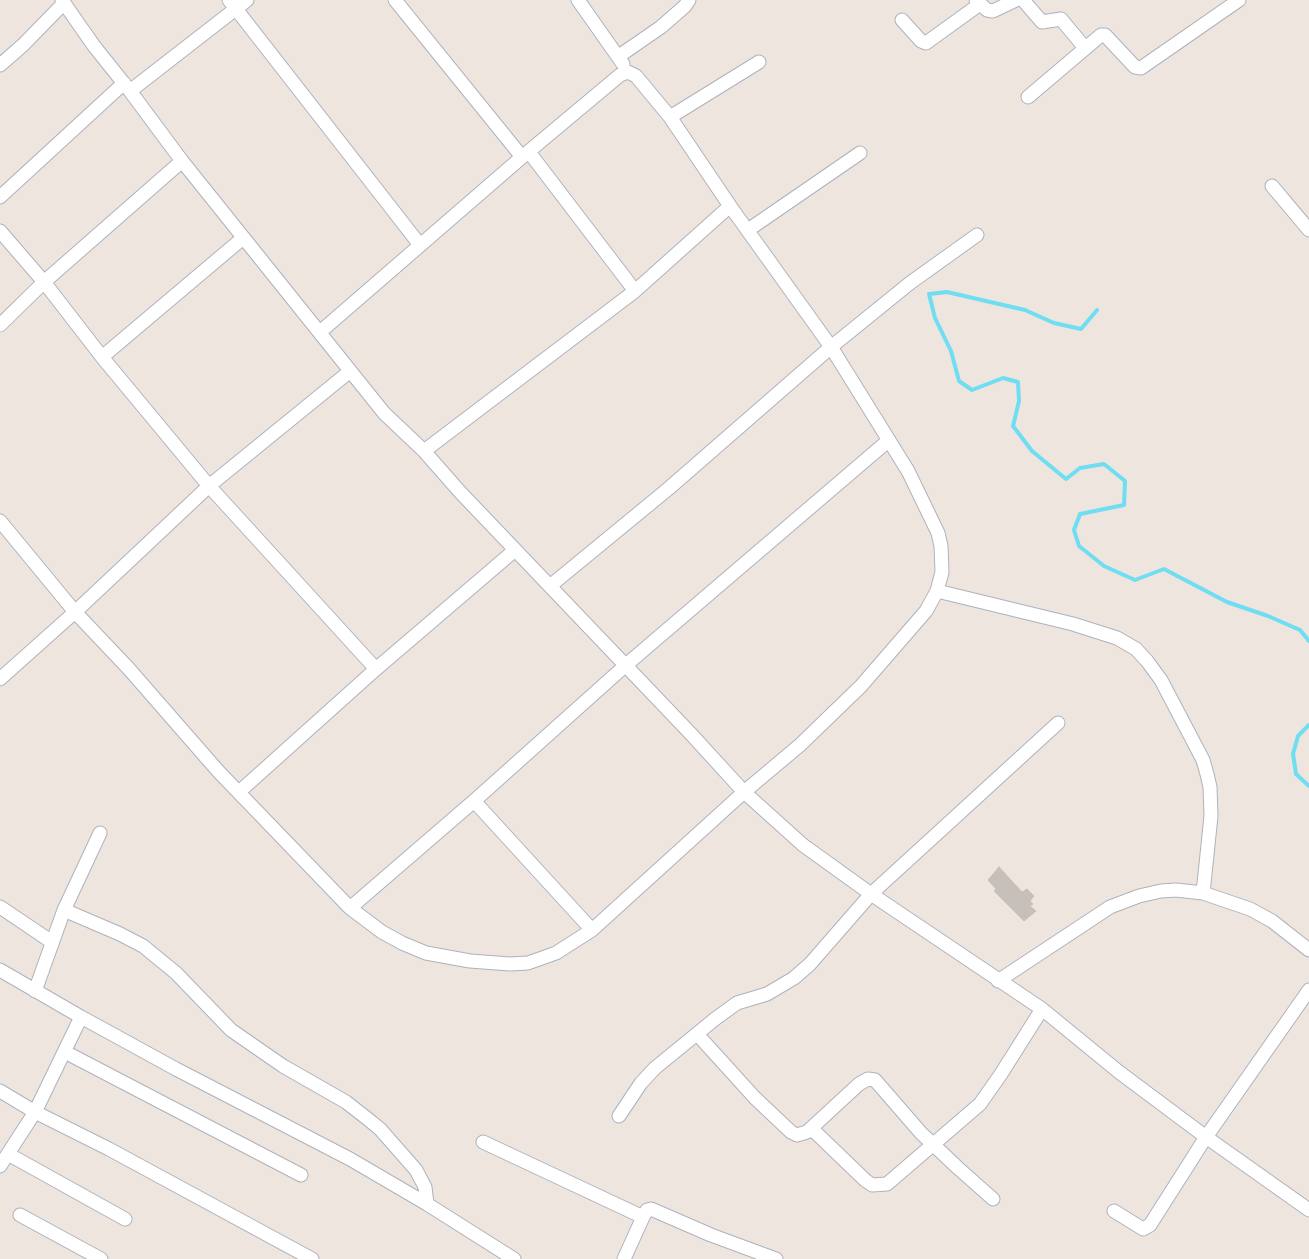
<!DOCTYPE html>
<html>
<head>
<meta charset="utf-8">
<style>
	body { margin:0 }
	canvas { display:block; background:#eee5de }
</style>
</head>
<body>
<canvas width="1309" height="1259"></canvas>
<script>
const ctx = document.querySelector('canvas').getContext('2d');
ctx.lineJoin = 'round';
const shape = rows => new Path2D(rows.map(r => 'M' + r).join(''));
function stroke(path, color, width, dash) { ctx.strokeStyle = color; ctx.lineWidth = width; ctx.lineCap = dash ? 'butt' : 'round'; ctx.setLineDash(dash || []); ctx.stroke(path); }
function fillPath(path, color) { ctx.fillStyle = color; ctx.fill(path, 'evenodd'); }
const stream = shape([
	[1097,310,1081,329,1054,323,1025,310,947,292,929,294,935,318,951,351,959,381,972,390,1003,378,1018,382,1019,401,1013,426,1032,451,1066,479,1080,468,1104,464,1125,481,1124,505,1080,514,1074,530,1079,546,1104,566,1135,580,1164,569,1227,602,1268,616,1300,630,1309,641],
	[1309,725,1298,736,1293,754,1296,774,1309,786]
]);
const building = shape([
	[999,867,1022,892,1027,889,1034,896,1030,901,1033,904,1030,906,1036,911,1024,921,994,891,996,889,988,880,999,867]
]);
const street = shape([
	[229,0,420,245],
	[578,0,623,64],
	[976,0,987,10,993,11,1016,0],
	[1023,0,1042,22,1061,19,1085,48],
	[64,3,94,46,130,91,247,0],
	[902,20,921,41,926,43,980,4],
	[619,56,661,27,685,6,689,0],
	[0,65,23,45,64,3,62,0],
	[1028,97,1101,35,1105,35,1135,67,1141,68,1239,0],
	[670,117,759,62],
	[529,152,635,291],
	[182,161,384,413,424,451,460,492,691,734,744,792,803,845,871,894,1042,1009,1119,1072,1206,1137,1309,1210],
	[1272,186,1309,230],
	[0,197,124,83],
	[748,230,860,153],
	[0,231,44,282,102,357,209,486,376,669],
	[0,325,44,282,182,161,130,91],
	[320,332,522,157],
	[102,357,243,238],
	[424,451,635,291,730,206],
	[0,521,75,612,129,669,218,771,350,908,382,932,402,943,426,953,470,961,510,964,528,963,556,953,592,930,744,792,800,745,861,686,926,611,937,591,942,572,941,546,938,533,908,471,831,347,730,206,670,117,636,76,628,72,620,75,522,157,395,0],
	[550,586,668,489,831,347,910,283,977,235],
	[937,591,1073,624,1117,638,1136,649,1147,661,1161,680,1203,760,1207,774,1210,787,1211,816,1203,893],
	[0,679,75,612,209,486,349,372],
	[239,792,376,669,515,550],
	[474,801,592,930],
	[0,907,52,942],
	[350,908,474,801,626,665,889,440],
	[64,910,120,934,143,946,176,973,231,1030,283,1066,346,1102,369,1120,380,1129,416,1170,425,1187,427,1204],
	[0,970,81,1017,176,1069,350,1159,427,1204,514,1259],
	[998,981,1110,907,1139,896,1161,891,1176,890,1203,893,1250,909,1272,921,1309,950],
	[35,991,64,910,100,833],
	[697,1034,755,1098,791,1132,797,1135,807,1132,859,1084,868,1079,875,1080,921,1133,958,1168,993,1199],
	[65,1052,301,1175],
	[0,1091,35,1112,109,1149,312,1259],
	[619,1116,641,1083,655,1068,715,1019,737,1003,767,994,794,978,810,964,871,894,1058,723],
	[812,1129,865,1180,872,1185,887,1184,980,1104,1001,1074,1042,1009],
	[483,1142,643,1217],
	[8,1154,125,1219],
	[0,1166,35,1112,81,1017],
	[1114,1211,1143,1229,1150,1225,1206,1137,1309,990],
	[20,1215,101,1259],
	[624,1259,643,1217,647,1210,651,1209,711,1235,776,1259]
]);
stroke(stream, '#6fddf2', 4);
fillPath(building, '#c6bfba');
stroke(building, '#c9c1b7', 1);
stroke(street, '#aeb2bc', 15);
stroke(street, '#fff', 13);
</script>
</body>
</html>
